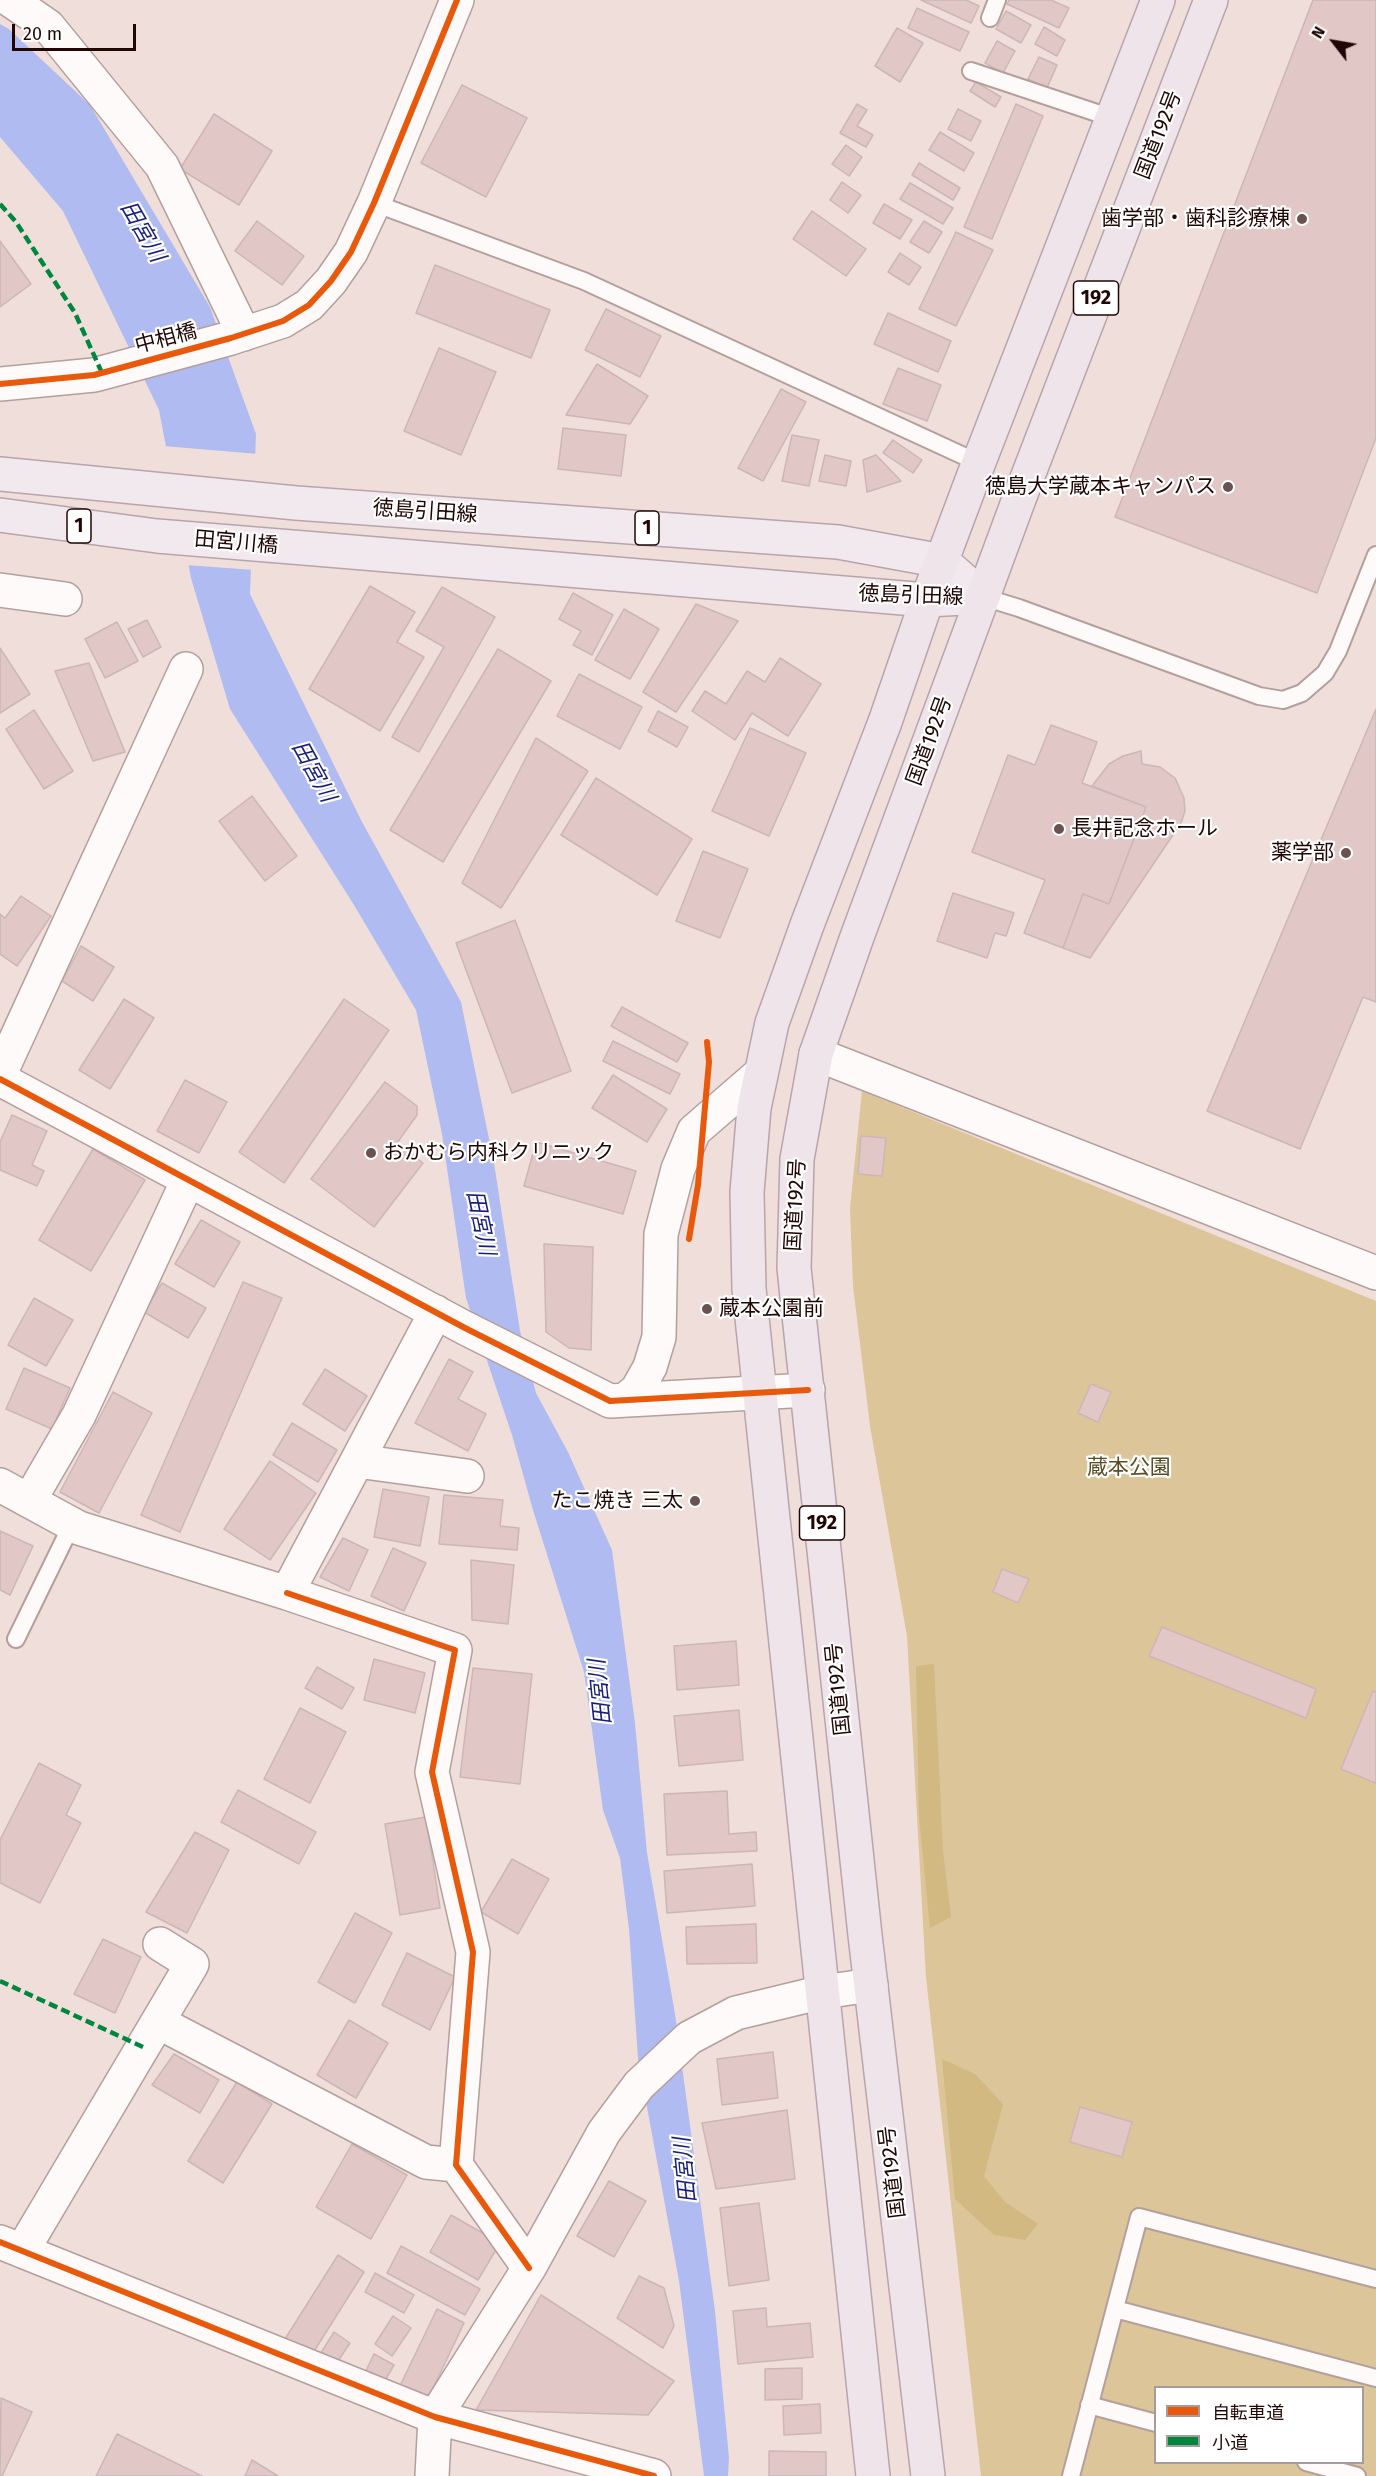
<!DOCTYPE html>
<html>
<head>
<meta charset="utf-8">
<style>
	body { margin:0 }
	#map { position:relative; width:1376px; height:2476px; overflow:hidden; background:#f0deda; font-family:"Fira Sans","Noto Sans JP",sans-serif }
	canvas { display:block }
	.legend { position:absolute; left:1154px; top:2386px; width:210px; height:78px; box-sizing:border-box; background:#fff; border:2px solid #a69c9b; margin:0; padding:8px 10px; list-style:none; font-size:18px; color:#210704 }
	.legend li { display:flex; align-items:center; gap:12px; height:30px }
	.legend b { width:30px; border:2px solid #a69c9b }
	.north { position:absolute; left:1304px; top:12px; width:60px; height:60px; -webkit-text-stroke:4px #fff; paint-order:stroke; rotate:301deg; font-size:16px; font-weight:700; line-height:24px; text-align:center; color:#210704 }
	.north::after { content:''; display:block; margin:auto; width:21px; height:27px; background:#210704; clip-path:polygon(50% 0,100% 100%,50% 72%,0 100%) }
	.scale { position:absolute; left:12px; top:24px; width:124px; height:27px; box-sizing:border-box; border:3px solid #210704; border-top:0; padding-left:8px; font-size:18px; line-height:21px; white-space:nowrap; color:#210704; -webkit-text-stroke:4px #fff; paint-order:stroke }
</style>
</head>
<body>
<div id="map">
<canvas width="1376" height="2476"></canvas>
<ul class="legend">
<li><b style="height:8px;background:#e8590c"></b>自転車道</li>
<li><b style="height:8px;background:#00873e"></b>小道</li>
</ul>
<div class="north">N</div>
<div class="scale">20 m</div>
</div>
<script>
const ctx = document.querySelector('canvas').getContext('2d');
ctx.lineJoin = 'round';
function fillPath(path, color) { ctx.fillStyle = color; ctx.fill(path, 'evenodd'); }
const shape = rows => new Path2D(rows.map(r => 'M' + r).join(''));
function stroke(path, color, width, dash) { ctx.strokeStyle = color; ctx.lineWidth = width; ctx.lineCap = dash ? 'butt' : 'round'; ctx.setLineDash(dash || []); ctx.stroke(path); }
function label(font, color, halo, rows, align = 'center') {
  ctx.font = font + ' "Fira Sans","Noto Sans JP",sans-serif'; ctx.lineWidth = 4.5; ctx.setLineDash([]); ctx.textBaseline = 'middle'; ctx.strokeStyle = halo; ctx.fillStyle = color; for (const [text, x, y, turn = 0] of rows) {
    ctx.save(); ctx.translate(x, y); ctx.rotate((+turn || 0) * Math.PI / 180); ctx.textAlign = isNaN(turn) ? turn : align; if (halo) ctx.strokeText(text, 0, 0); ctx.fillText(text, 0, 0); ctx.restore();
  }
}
const green = shape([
	[862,1091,1376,1301,1376,2476,981,2476,926,1977,907,1636,870,1426,853,1286,850,1208],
	[1156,2388,1362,2388,1362,2462,1156,2462]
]);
const forest = shape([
	[934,1664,943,1851,951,1917,930,1928,919,1816,916,1666],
	[942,2059,975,2074,1003,2104,984,2176,1005,2202,1038,2224,1025,2240,994,2235,955,2199]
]);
const water = shape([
	[0,24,9,29,90,105,210,307,256,434,250,594,361,820,461,1002,494,1163,520,1331,536,1393,568,1452,612,1550,635,1723,647,1853,675,2014,715,2311,729,2458,728,2476,704,2476,679,2281,638,2058,629,1929,620,1858,603,1810,584,1672,533,1510,512,1435,466,1298,442,1134,416,1010,354,905,230,709,191,578,159,410,63,211,0,137]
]);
const pier = shape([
	[163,446,258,454,254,570,186,565]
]);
const building = shape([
	[921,0,966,0,979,6,971,23,921,0],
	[1009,0,1051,0,1069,8,1059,28,1007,4,1009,0],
	[1313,0,1376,0,1376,438,1317,593,1115,517,1313,0],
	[917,8,969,32,960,51,908,28,917,8],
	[1006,11,1031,25,1021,43,996,29,1006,11],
	[1044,27,1065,40,1057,56,1035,44,1044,27],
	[897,28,923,43,900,82,875,66,897,28],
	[997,41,1015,51,1003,73,985,63,997,41],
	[1039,57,1057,65,1047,88,1028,79,1039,57],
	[976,82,1001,97,995,107,970,91,976,82],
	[462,85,527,118,486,197,421,163,462,85],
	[857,104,867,110,857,126,873,135,866,147,840,133,857,104],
	[1016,104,1043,116,992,239,964,227,1016,104],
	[958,109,981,121,971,141,948,129,958,109],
	[214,114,272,151,239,205,180,169,214,114],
	[940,132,974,153,964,171,929,150,940,132],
	[846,145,862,157,849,176,832,164,846,145],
	[919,163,960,188,953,200,912,175,919,163],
	[842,182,861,195,848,213,830,200,842,182],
	[910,183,953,208,943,224,900,199,910,183],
	[884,204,912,220,900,239,873,223,884,204],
	[812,211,866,249,846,276,793,239,812,211],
	[257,221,304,256,282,285,235,251,257,221],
	[924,221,942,232,929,253,910,242,924,221],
	[956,232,993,250,956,326,919,309,956,232],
	[0,241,31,284,0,307,0,241],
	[900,253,921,267,909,285,888,272,900,253],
	[435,265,550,310,531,358,416,313,435,265],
	[606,309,661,336,640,377,585,350,606,309],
	[888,313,951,341,938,372,874,344,888,313],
	[439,348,496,372,461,455,404,431,439,348],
	[597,364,648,396,630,424,566,415,597,364],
	[898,368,941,385,927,421,883,404,898,368],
	[781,389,806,402,763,481,738,468,781,389],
	[563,428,626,435,621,476,558,469,563,428],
	[792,435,819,440,809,486,782,481,792,435],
	[893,440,922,460,913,473,883,453,893,440],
	[825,455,851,461,846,486,819,481,825,455],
	[876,455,901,481,867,492,863,460,876,455],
	[370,586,415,612,397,642,424,657,380,731,309,689,370,586],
	[442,587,495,617,419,752,392,737,444,647,416,631,442,587],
	[573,593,613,615,592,655,573,645,581,631,559,619,573,593],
	[696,604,738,621,676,712,643,692,696,604],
	[624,609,659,629,630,679,595,660,624,609],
	[147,620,161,647,143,657,128,629,147,620],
	[117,622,138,661,105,678,85,639,117,622],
	[0,648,30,694,0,713,0,648],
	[498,649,551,681,443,862,390,830,498,649],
	[780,658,821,684,788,736,752,713,735,740,692,711,705,691,726,704,747,671,765,682,780,658],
	[89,663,125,752,93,761,55,671,89,663],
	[579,674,642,707,620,749,557,716,579,674],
	[1376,709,1376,1002,1363,997,1300,1149,1207,1111,1376,709],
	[34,710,73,771,44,789,6,729,34,710],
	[658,711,688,727,677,747,648,731,658,711],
	[1051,725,1097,742,1082,783,1146,807,1109,904,1083,894,1063,948,1024,933,1045,880,972,852,1008,755,1035,765,1051,725],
	[750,728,806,753,769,836,712,811,750,728],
	[536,738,588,771,501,908,462,883,536,738],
	[1141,751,1142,764,1160,767,1175,778,1184,798,1185,811,1181,823,1090,958,1063,948,1083,894,1109,904,1146,807,1092,786,1109,764,1123,756,1141,751],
	[596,778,692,839,657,895,561,835,596,778],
	[252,796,297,856,265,881,219,821,252,796],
	[703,851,748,869,720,938,676,921,703,851],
	[953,893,1014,913,1006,936,995,933,987,958,937,941,953,893],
	[21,896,51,916,17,966,0,954,0,914,5,918,21,896],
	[515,920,571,1071,512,1093,456,943,515,920],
	[81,946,114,967,93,1001,62,981,81,946],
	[124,999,154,1018,110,1089,79,1070,124,999],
	[344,999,389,1030,284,1183,239,1152,344,999],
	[622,1007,688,1043,677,1062,611,1026,622,1007],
	[613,1041,680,1074,670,1094,603,1061,613,1041],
	[613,1075,667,1109,647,1142,592,1108,613,1075],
	[185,1080,227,1102,199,1153,157,1131,185,1080],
	[385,1082,417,1106,417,1115,397,1143,423,1163,374,1227,311,1179,385,1082],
	[12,1115,47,1131,32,1165,44,1171,37,1186,0,1170,0,1142,12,1115],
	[861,1136,886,1138,882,1176,858,1174,861,1136],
	[536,1142,636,1171,623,1214,524,1186,536,1142],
	[93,1149,145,1180,91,1271,39,1240,93,1149],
	[201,1220,240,1242,214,1287,175,1264,201,1220],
	[544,1244,593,1247,591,1350,569,1348,546,1332,544,1244],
	[243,1282,282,1298,180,1532,141,1515,243,1282],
	[162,1283,206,1308,188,1338,144,1312,162,1283],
	[34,1298,73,1320,46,1366,8,1345,34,1298],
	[449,1359,473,1372,458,1399,486,1414,468,1451,415,1423,449,1359],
	[24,1368,70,1388,52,1429,6,1409,24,1368],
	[325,1369,367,1396,345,1431,303,1404,325,1369],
	[1091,1384,1111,1392,1098,1422,1078,1413,1091,1384],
	[113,1392,152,1413,99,1513,60,1492,113,1392],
	[292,1423,337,1450,318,1482,273,1455,292,1423],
	[270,1461,316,1493,270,1560,224,1529,270,1461],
	[383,1489,429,1497,420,1546,374,1537,383,1489],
	[444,1495,503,1500,500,1526,519,1528,517,1550,439,1544,444,1495],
	[0,1531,33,1546,10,1595,0,1590,0,1531],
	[343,1538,368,1550,349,1591,320,1577,343,1538],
	[393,1548,426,1563,404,1611,371,1596,393,1548],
	[471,1560,514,1565,508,1624,472,1620,471,1560],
	[1002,1569,1029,1579,1018,1603,993,1592,1002,1569],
	[1162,1627,1316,1689,1306,1718,1149,1656,1162,1627],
	[736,1641,739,1685,677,1690,674,1646,736,1641],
	[374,1659,425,1673,415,1713,364,1700,374,1659],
	[317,1667,354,1688,342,1709,305,1688,317,1667],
	[473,1668,532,1674,520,1784,460,1777,473,1668],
	[1373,1691,1376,1692,1376,1783,1341,1769,1373,1691],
	[300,1708,346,1732,310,1803,264,1779,300,1708],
	[739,1710,743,1760,679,1766,674,1716,739,1710],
	[39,1763,81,1785,66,1815,81,1823,40,1903,0,1883,0,1840,39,1763],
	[238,1790,316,1832,299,1864,221,1822,238,1790],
	[727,1791,729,1834,756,1832,757,1851,667,1855,664,1794,727,1791],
	[426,1817,440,1908,400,1915,385,1824,426,1817],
	[195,1832,229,1850,187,1933,146,1912,195,1832],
	[512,1859,549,1879,518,1934,481,1912,512,1859],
	[752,1864,755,1906,667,1913,664,1871,752,1864],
	[355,1913,392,1933,355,2003,318,1982,355,1913],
	[756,1924,757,1963,687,1964,686,1927,756,1924],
	[103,1939,141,1957,115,2013,74,1994,103,1939],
	[407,1953,455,1977,430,2030,382,2005,407,1953],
	[349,2020,388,2043,356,2098,317,2075,349,2020],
	[773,2052,778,2098,722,2105,717,2059,773,2052],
	[174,2054,219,2080,200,2113,152,2085,174,2054],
	[237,2082,272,2104,223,2183,188,2161,237,2082],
	[1080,2107,1132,2122,1122,2157,1070,2142,1080,2107],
	[787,2110,795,2179,716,2189,702,2123,787,2110],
	[352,2144,407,2175,371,2239,316,2207,352,2144],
	[609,2181,646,2201,614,2257,577,2236,609,2181],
	[759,2203,769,2280,729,2286,720,2208,759,2203],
	[451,2215,500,2243,478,2280,430,2252,451,2215],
	[401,2246,480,2289,465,2315,387,2273,401,2246],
	[338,2255,364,2272,311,2356,285,2339,338,2255],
	[375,2273,414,2295,404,2313,365,2292,375,2273],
	[639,2276,664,2288,674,2326,663,2348,617,2318,639,2276],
	[541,2295,674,2381,648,2415,476,2410,541,2295],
	[766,2308,767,2327,810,2323,813,2357,738,2364,733,2311,766,2308],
	[437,2309,464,2323,426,2403,398,2390,437,2309],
	[393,2316,411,2328,392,2356,375,2344,393,2316],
	[334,2332,350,2343,334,2367,319,2356,334,2332],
	[374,2354,394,2365,380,2389,362,2379,374,2354],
	[802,2368,802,2399,765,2400,765,2369,802,2368],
	[1,2398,32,2412,2,2476,0,2476,1,2398],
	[820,2404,821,2433,784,2435,783,2406,820,2404],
	[117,2434,202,2476,96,2476,117,2434],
	[769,2451,826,2452,826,2476,769,2476,769,2451],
	[252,2460,278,2476,245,2476,252,2460]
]);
const service = shape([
	[990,18,997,0],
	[971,71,1112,118],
	[374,203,584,281,979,463],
	[983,597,1019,608,1259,696,1283,700,1302,693,1325,673,1338,651,1376,555],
	[16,1639,72,1524],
	[1115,2309,1376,2378],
	[1089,2405,1156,2423],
	[1306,2462,1357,2476],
	[1071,2476,1139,2217,1376,2279]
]);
const minor = shape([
	[10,0,48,26,162,166,244,334],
	[0,384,94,375,109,371,231,338,283,321,309,305,331,281,351,252,374,203,457,0],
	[0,590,65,599],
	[816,1054,1376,1273],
	[0,1074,186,669],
	[0,1079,465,1328,610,1401,808,1390],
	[625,1400,637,1390,650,1367,659,1337,661,1234,678,1169,694,1131,761,1073],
	[357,1461,467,1476],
	[0,1485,79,1528,287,1593,436,1312],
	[29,1501,79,1415,188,1180],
	[287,1593,455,1650,432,1772,473,1952,456,2165,529,2268],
	[158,2022,426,2162,456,2165],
	[0,2242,435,2417,654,2476],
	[22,2251,192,1964,160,1944],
	[432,2476,435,2417,529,2268,604,2132,639,2085,689,2038,736,2013,823,1992,871,1985]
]);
const primary = shape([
	[0,474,296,503,838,542,942,561,983,597],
	[0,515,157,536,316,549,927,600,983,597]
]);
const trunk = shape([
	[873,2476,749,1289,747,1192,754,1108,772,1023,807,925,885,722,927,600,972,480,1158,0],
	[928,2476,865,1935,794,1268,797,1159,816,1054,857,937,1019,499,1211,0]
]);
const quiet = shape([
	[0,204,16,222,75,313,102,373],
	[0,1981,143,2047]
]);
const cycleway = shape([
	[0,384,94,375,109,371,231,338,283,321,309,305,331,281,351,252,374,203,457,0],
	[0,1079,465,1328,610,1401,808,1390],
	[689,1239,698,1185,709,1062,707,1042],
	[287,1593,455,1650,432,1772,473,1952,456,2165,529,2268],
	[0,2242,435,2417,654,2476]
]);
const markers = [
	[1302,219,6,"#69524f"],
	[1228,487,6,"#69524f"],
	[1059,829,6,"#69524f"],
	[1346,853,6,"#69524f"],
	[371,1153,6,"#69524f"],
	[707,1309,6,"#69524f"],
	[695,1501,6,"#69524f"]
];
const shields = [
	[1096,298,45],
	[79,526,24],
	[647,528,24],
	[822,1523,45]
];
const shieldNames = [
	["192",1096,298],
	["1",79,526],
	["1",647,528],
	["192",822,1523]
];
const streetNames = [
	["国道192号",1159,135,-69],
	["中相橋",166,339,-15],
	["徳島引田線",425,512,4],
	["田宮川橋",236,543,5],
	["徳島引田線",911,596,2],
	["国道192号",930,741,-70],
	["国道192号",796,1205,-87],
	["国道192号",839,1689,-96],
	["国道192号",893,2172,-97]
];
const poiNames = [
	["歯学部・歯科診療棟",1290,219],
	["徳島大学蔵本キャンパス",1216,487],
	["長井記念ホール",1071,829,"left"],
	["薬学部",1334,853],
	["おかむら内科クリニック",383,1153,"left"],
	["蔵本公園前",719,1309,"left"],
	["たこ焼き 三太",683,1501]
];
const parkNames = [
	["蔵本公園",1129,1468]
];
const waterNames = [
	["田宮川",142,232,60],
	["田宮川",313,772,61],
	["田宮川",480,1223,78],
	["田宮川",601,1692,-96],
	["田宮川",686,2170,-96]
];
fillPath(green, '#dcc598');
fillPath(forest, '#d1b981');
fillPath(water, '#b0bbf2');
fillPath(pier, '#f0deda');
fillPath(building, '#e2c7c7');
stroke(building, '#ccb6b6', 1.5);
stroke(service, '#b49f9b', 20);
stroke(minor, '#b49f9b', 36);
stroke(primary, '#b8a4ab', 36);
stroke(trunk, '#b8a4ab', 36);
stroke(service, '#fdfaf9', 16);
stroke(minor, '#fdfaf9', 33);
stroke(primary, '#f2e9ee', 33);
stroke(trunk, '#eee4ea', 33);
stroke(quiet, '#00873e', 4.5, [9, 4.5]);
stroke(cycleway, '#e8590c', 6);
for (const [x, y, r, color] of markers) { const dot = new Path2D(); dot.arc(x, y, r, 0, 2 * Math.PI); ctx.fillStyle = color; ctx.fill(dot); stroke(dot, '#fff', 2); }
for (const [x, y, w] of shields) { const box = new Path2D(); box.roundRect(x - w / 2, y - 17, w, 34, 4.5); ctx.fillStyle = '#fff'; ctx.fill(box); stroke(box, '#210704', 1.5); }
label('bold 20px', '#210704', null, shieldNames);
label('21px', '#210704', '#fff', streetNames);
label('21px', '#210704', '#fff', poiNames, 'right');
label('21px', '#5a4d25', '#fff', parkNames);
label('italic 22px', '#191e79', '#fff', waterNames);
</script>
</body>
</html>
